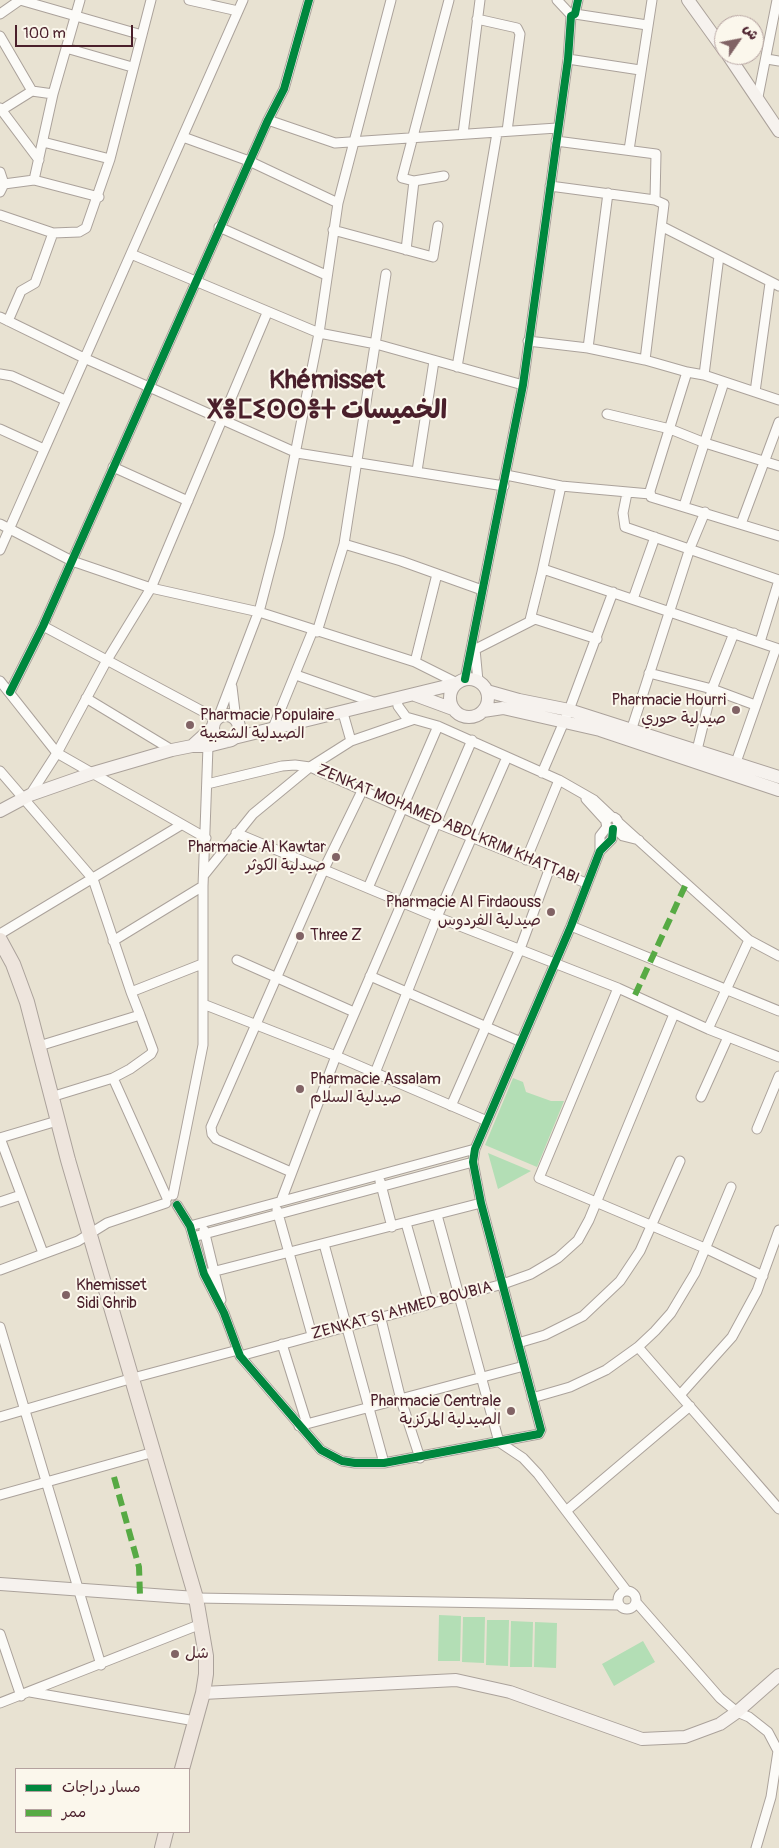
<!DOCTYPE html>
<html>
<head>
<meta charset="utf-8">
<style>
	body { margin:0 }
	#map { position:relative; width:779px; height:1848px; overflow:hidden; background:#e8e2d2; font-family:Pangolin,"Playpen Sans Arabic",sans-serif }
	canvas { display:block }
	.legend { position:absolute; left:15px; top:1768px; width:175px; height:65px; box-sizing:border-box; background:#fbf7ec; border:1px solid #b4a19f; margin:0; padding:6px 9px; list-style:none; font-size:15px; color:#4a1f2b }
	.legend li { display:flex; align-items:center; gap:10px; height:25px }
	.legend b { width:25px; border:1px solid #b4a19f }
	.north { position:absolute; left:714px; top:15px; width:50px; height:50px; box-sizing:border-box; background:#fbf7ec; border:1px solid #b4a19f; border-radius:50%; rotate:57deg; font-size:14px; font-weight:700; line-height:20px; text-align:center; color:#4a1f2b }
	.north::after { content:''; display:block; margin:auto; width:18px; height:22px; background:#816365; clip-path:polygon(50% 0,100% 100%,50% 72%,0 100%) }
	.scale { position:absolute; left:15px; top:25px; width:118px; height:22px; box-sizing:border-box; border:2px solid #4a1f2b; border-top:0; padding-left:6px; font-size:15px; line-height:18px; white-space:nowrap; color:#4a1f2b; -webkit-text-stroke:4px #fbf7ec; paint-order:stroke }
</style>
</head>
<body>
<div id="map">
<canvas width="779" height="1848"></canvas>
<ul class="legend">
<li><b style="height:6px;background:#00873e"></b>مسار دراجات</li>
<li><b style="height:6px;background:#57aa44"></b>ممر</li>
</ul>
<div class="north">ش</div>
<div class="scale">100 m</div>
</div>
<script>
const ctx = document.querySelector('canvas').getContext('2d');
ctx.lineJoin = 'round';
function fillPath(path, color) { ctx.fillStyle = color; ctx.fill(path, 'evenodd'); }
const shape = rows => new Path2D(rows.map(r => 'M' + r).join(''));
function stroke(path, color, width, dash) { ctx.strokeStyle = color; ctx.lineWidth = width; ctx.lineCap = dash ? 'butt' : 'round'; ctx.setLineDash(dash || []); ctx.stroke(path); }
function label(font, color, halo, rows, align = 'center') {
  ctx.font = font + ' Pangolin,"Playpen Sans Arabic","Noto Sans Tifinagh",sans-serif'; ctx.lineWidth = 4; ctx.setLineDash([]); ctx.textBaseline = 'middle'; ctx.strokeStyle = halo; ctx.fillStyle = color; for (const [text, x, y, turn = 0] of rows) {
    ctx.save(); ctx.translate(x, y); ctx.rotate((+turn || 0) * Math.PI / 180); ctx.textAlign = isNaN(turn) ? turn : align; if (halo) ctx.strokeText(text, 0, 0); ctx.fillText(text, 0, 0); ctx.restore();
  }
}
const green = shape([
	[513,1078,523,1082,526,1092,551,1101,564,1101,537,1167,485,1145],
	[488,1153,531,1171,498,1189],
	[439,1615,461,1616,460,1661,438,1661],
	[463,1617,485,1617,484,1663,462,1662],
	[487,1620,509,1620,508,1666,486,1665],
	[511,1621,533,1622,532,1667,510,1667],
	[535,1622,557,1623,556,1668,534,1667],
	[643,1641,655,1662,614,1686,602,1664]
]);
const street = shape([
	[20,0,142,35],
	[189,0,238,11],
	[557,0,571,15],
	[0,14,20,0],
	[575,14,647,25],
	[477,19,517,28,520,34,507,131],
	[0,36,32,91],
	[66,48,132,67],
	[568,59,640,70],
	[767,59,779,61],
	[758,97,777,0],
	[0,108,39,160],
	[0,111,32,91,53,94],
	[268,120,335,143,557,128],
	[463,134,480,0],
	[183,137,249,161,338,203],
	[556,141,656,154,655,200],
	[43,142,110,159],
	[629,150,652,0],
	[0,172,4,184,0,192],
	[444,176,414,181,402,178,449,0],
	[34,180,53,94,80,0],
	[4,184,34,180,99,197],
	[550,186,655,200,664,204,645,360],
	[0,215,53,233,79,232,86,228,110,159,151,0],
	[219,227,326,275],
	[663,227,779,286],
	[333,230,433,257,438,226],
	[406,250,414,181],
	[131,254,319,333,376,344,523,385],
	[0,317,84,358,297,453,504,486],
	[8,321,21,291,35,283,53,233],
	[528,341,588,348,645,360,687,372,704,375,779,400],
	[588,348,608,193],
	[457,367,497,133],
	[687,372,650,491,651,497,779,536],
	[0,374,12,376,65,400],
	[704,375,719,256],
	[755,392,770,283],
	[607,414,670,429,705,443,779,466],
	[0,429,44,449],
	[113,467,188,501],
	[417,471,434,361],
	[506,475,561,486,650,494],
	[627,493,623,513,625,527,779,580,760,642],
	[684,506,724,382],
	[0,524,72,561,151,588,259,612,415,662,457,683],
	[741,524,779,422],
	[344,544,401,561,482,590],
	[0,550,243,0],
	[542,572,561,486],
	[633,599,655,537],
	[530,620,542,572,546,570,779,649],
	[43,626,217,719],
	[317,632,344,544,386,274],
	[475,649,478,681],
	[472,651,535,619,597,639],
	[415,662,437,574],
	[649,673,712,689,755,705],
	[296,675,376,703],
	[465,679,523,385,568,59,571,16,575,14,578,0],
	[0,681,57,753,206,838],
	[232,687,236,720],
	[10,692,43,626,268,120,284,89,309,0],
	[86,698,172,750],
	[397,699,398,706,406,717,438,726,559,780,594,800,612,817],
	[343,713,351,741],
	[218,718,260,608,279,535,319,333,338,203,391,0],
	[273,728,313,630],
	[630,734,690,548,705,512],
	[697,750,712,689,734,633],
	[734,768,776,648],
	[0,771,93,879,131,992],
	[542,773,569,710,613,592],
	[207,784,282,766,295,765,310,767,436,823,586,883],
	[30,795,57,753,107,660,151,588,267,313],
	[586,799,606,821],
	'606 823a6 6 0 1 1 12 0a6 6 0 1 1-12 0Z',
	[617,821,749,940,779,956],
	[615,828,623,836,639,840],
	[236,833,437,917,618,988,708,1029,779,1057],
	[600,851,600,836,607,827],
	[526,860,559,780],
	[204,875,253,814,310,767,351,741,412,720],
	[368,888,438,726],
	[571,926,779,1011],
	[0,934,181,825],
	[113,941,203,886],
	[237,960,354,1012],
	[370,976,521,1042],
	[618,988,539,1178,707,1249,763,1276],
	[203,1004,336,1056,487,1121],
	[140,1015,131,992,202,964],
	[708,1029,749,940],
	[39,1046,140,1015,153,1050,151,1054,130,1069,113,1078],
	[375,1073,437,917,507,757],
	[51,1097,113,1078,167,1198],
	[701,1097,728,1037],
	[451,1106,520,949,549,870],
	[757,1129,779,1076],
	[0,1138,43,1253],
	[0,1138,57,1121],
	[291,1172,216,1139,212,1134,211,1127,324,869,362,791],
	[380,1181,392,1227],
	[173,1195,203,1045,203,886,208,746,206,741],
	[281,1201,336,1056,472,740],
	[0,1202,21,1195],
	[177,1205,190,1226,204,1274,224,1313,240,1356,321,1450,342,1461,355,1463,384,1463,539,1434,541,1430,481,1203,473,1162,475,1149,571,926,600,851,612,839,613,829],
	[277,1210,312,1335],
	[437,1215,499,1442,523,1458,538,1474,626,1590],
	[406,1223,429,1304],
	[190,1226,475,1149],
	[204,1230,221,1300],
	[193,1237,473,1162],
	[324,1244,384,1463],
	[0,1270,78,1241,107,1223,166,1203],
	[204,1274,481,1203],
	[381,1319,401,1400,420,1458],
	[0,1327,101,1665],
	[518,1343,545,1335,583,1316,620,1281,640,1251,680,1161],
	[282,1344,307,1424],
	[638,1347,779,1509],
	[240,1356,503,1284,531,1274,558,1258,578,1240,589,1220,674,1014],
	[680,1395,732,1337,757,1291,779,1230],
	[532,1398,570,1387,606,1370,638,1347,655,1331,671,1313,695,1273,731,1187],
	[0,1417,133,1378,238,1350],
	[299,1426,524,1366],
	[0,1495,154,1452],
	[566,1511,690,1406],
	'618 1600a9 9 0 1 1 18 0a9 9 0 1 1-18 0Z',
	[196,1598,619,1605],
	[636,1602,720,1698,737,1712,749,1717,768,1732,778,1751,771,1797,756,1848],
	[0,1634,21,1696],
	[30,1692,195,1721],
	[0,1703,201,1624]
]);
const secondary = shape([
	[688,0,724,50],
	[728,55,779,131],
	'450 698a19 19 0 1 1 38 0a19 19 0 1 1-38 0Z',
	[487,691,519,700,569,710,779,777],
	[415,695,453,709],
	[483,711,503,708,600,730,779,790],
	'213 728a13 13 0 1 1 26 0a13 13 0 1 1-26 0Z',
	[234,738,455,684],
	[192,746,213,727],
	[0,811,30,795,93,773,172,750,192,746,208,746,228,741],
	[0,1584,196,1598],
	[203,1693,456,1680,510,1692,642,1739,685,1737,720,1724,737,1712,779,1675]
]);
const primary = shape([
	[0,940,13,964,27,1002,68,1160,196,1598,206,1656,206,1674,203,1693,182,1769],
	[162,1848,166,1832]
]);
const quiet = shape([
	[635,995,686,884],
	[114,1477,139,1567,140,1595]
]);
const cycleway = shape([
	[465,679,523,385,568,59,571,16,575,14,578,0],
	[10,692,43,626,268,120,284,89,309,0],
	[177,1205,190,1226,204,1274,224,1313,240,1356,321,1450,342,1461,355,1463,384,1463,539,1434,541,1430,481,1203,473,1162,475,1149,571,926,600,851,612,839,613,829]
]);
const markers = [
	[736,710,5,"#816365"],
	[190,725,5,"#816365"],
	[336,857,5,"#816365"],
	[551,912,5,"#816365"],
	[300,936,5,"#816365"],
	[300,1089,5,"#816365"],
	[66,1295,5,"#816365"],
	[511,1411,5,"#816365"],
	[175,1654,5,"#816365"]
];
const poiNames = [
	["Pharmacie Hourri",726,701,"right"],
	["صيدلية حوري",726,719,"right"],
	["Pharmacie Populaire",200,716],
	["الصيدلية الشعبية",200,734],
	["Pharmacie Al Kawtar",326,848,"right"],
	["صيدلية الكوثر",326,866,"right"],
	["Pharmacie Al Firdaouss",541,903,"right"],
	["صيدلية الفردوس",541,921,"right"],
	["Three Z",310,936],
	["Pharmacie Assalam",310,1080],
	["صيدلية السلام",310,1098],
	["Khemisset",76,1286],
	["Sidi Ghrib",76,1304],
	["Pharmacie Centrale",501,1402,"right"],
	["الصيدلية المركزية",501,1420,"right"],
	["شل",185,1654]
];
const streetNames = [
	["ZENKAT MOHAMED ABDLKRIM KHATTABI",448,825,23],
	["ZENKAT SI AHMED BOUBIA",402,1311,-15]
];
const townNames = [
	["Khémisset",327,381],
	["ⵅⴻⵎⵉⵙⵙⴻⵜ الخميسات",327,411]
];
fillPath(green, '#b3deb5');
stroke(street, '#aba29b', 11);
stroke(secondary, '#aba29b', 14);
stroke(primary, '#aba29b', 16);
stroke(street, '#fcfbf8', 9);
stroke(secondary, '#f6f2ee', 12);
stroke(primary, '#eee5dd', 14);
stroke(quiet, '#57aa44', 6, [12, 6]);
stroke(cycleway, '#00873e', 8);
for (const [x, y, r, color] of markers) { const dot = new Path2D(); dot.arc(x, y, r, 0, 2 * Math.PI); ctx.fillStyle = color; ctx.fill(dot); stroke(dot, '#fbf7ec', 2); }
label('16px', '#4a1f2b', '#fbf7ec', poiNames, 'left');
label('16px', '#4a1f2b', '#fbf7ec', streetNames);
label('bold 26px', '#4a1f2b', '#fbf7ec', townNames);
</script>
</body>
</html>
